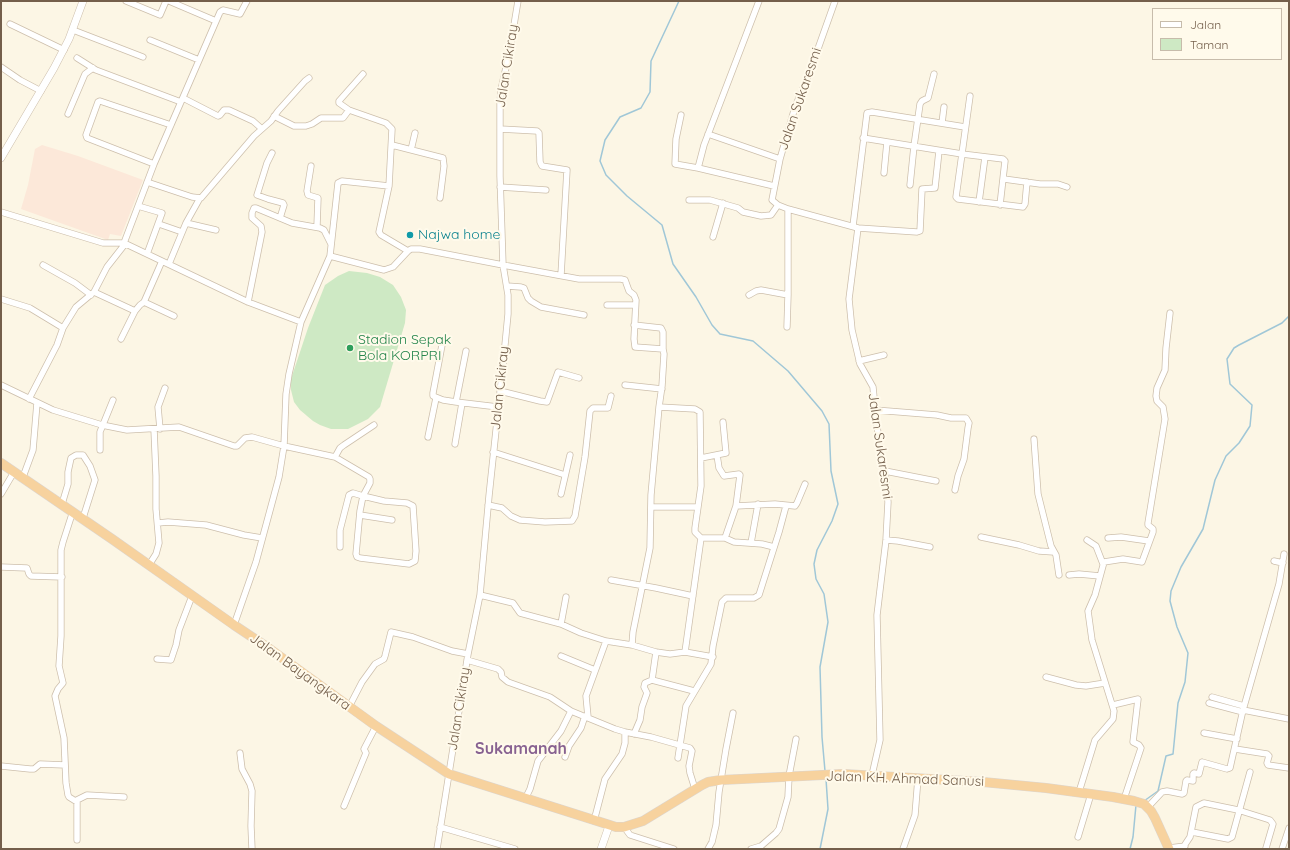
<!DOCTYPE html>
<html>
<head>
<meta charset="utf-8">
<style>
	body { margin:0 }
	#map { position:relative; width:1290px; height:850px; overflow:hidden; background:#fcf6e5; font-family:Quicksand,sans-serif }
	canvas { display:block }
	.frame { position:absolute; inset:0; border:2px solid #745f4b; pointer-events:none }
	.legend { position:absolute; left:1152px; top:8px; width:130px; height:52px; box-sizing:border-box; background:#fffaeb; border:1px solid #c7bcab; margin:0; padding:5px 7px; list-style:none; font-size:12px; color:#745f4b }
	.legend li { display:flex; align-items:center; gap:8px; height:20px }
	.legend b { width:20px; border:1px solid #c7bcab }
</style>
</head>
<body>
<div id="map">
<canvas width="1290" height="850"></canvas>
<div class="frame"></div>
<ul class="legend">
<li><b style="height:5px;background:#fff"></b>Jalan</li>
<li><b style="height:11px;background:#cee9c4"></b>Taman</li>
</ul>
</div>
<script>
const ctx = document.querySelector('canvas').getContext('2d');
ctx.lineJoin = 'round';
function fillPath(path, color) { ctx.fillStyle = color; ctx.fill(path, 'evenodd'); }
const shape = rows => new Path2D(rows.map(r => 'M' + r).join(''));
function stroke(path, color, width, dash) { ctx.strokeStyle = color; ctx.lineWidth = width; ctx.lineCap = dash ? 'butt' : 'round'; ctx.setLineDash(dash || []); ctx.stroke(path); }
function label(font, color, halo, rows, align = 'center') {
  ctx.font = font + ' Quicksand,sans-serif'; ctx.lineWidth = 4; ctx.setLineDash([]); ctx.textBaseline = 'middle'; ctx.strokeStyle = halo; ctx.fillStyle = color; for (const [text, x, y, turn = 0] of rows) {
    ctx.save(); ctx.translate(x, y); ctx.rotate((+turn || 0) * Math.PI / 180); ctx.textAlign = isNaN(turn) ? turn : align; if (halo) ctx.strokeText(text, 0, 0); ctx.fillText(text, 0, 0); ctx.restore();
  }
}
const commercial = shape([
	[42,145,78,156,143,180,121,236,110,234,108,240,21,209,28,185,35,149]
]);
const green = shape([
	[349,271,367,273,380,277,393,285,401,297,406,310,405,323,380,407,368,419,348,429,331,429,320,425,313,421,300,410,294,402,291,390,291,379,308,328,325,285,338,276]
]);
const stream = shape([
	[679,1,651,61,650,92,641,108,620,117,605,140,600,161,606,175,627,196,662,225,673,264,696,297,712,325,720,334,753,341,788,371,822,411,829,424,831,471,838,504,832,521,817,550,814,564,816,579,824,594,828,622,820,667,822,737,825,771],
	[1144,801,1158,791,1166,756,1173,754,1178,703,1185,682,1188,653,1177,627,1170,601,1171,591,1181,567,1203,529,1215,480,1226,456,1239,443,1250,426,1252,405,1230,384,1227,359,1234,348,1239,345,1282,323,1289,316],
	[820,849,828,809,826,779],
	[1130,849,1133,837,1136,805]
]);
const minor = shape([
	[126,1,160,15,166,1],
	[169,1,216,21],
	[759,1,704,145,698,168,774,186],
	[835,1,809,74,795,107,780,159,772,200,778,205,788,209,858,228,849,299,852,330,860,364,873,387,876,419,882,461,885,471,888,502,886,540,877,615,880,740,872,775],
	[10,24,64,50],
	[73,30,143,57],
	[150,40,199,60],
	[77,58,96,70,181,102],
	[1,67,20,80,41,91],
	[363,74,339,101,339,103,349,110,386,123,392,129,389,186,379,232,381,235,408,251],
	[970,96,956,197,958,199,1023,207,1025,204,1027,182],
	[183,98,218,116,220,115,224,110,229,110,253,121,262,129],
	[68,114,85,74,93,68],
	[681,115,676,139,675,164,698,168],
	[274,116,294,126,306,126,312,124,321,118,343,118,349,110],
	[942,123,944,107],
	[500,129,537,131,539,133,540,162,542,166,567,170,561,275],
	[708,134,780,159],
	[863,138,962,154,1003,159,1005,161,1000,205],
	[392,145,443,158,444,166,440,198],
	[411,150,415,133],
	[272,153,267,163,257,195,268,199,283,203,284,205,280,218],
	[154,164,87,138,86,135,98,102,100,101,171,125],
	[311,166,307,191,308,195,318,198,317,226],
	[884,173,887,142],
	[1004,179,1040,184,1058,184,1067,187],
	[147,182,192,197,201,198,254,136,271,121,278,111,305,81,309,78],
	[910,185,914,146,920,104,922,101,928,98,934,74],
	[500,187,546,190],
	[689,200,710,200,738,208,743,212,761,216,771,215,778,205],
	[979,202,985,157],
	[138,206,162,213,147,254],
	[1,212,103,243,124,243,248,302,301,322],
	[186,223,200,198],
	[159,224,182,232],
	[853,226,867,113,872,112,965,127],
	[858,228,917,232,920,231,922,189,935,188,939,151],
	[713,237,723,203],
	[124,243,154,164,220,12,223,10,240,14,247,1],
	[330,256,338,183,342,181,389,186],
	[169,264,186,223,216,230],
	[43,265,75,283,91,295],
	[507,286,521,287,524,288,528,298,531,301,541,307,584,315],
	[94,292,135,311],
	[749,295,756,291,761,290,788,295],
	[1,299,30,308,63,328],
	[144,302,174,316],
	[248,302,262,232,261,226,252,218,252,213,254,208,256,208,292,223,320,228,324,230,331,244],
	[607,305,635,305],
	[634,325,661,328,663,332,663,349],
	[787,327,788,295,788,209],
	[121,339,135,311,140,305,144,302,162,261],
	[442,345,433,393,433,396,443,400,456,402,498,407],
	[859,361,884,355],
	[1,385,53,410,102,425,127,430,179,427,234,446,237,446,245,438,252,437,284,446,335,457,369,477,370,479,370,483,363,496,360,511,356,554,357,557,360,558,409,564,415,561,416,551,413,506,407,503,384,501,363,496,353,493,349,495,340,530,340,547],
	[625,385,662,389],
	[500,391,540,401,547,402,558,372,579,378],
	[29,399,57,345,63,328,76,307,94,292,107,267,125,244],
	[456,402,466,351],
	[659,407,695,409,700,412,701,486,695,528,695,532,701,538],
	[875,410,937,415,951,418,966,418,969,423,968,428,964,459,958,476,955,490],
	[160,429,158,407,165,388],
	[428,437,436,398],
	[1034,439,1038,494,1051,546,1056,555,1059,575],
	[455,444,462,403],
	[100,450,100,432,113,400],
	[493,452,565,475],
	[717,455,719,468,724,476,739,474,740,475,736,506],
	[335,457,340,448,344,445,374,425],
	[701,458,726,453,723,422],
	[885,471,936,481],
	[23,477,33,450,37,403],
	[1,494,14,472],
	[561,494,570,455],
	[62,504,68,484,68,472,71,458,76,455,83,455,90,466,95,480,83,518],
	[488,505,502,508,511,516,520,520,545,522,572,521,575,516,585,457,590,411,593,408,608,408,611,396],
	[651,507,698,507],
	[73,511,63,542,61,550,61,636,59,666,63,683,58,689,55,696,64,738,66,783,68,795,69,797,77,802,77,840],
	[360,515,392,520],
	[158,523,168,522,206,525,244,535,262,538],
	[981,537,1019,545,1039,551,1054,552],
	[725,538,736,506,775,504,795,506,797,503,805,484],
	[1108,538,1121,537,1149,541],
	[886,540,898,541,930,547],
	[1087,540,1096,546,1103,564],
	[751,543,758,504],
	[1274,561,1283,563],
	[149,565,156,554,159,543,156,509,156,476,154,429],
	[1,567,27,568,29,574,31,576,62,577],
	[1069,575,1079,574,1100,576],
	[611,580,656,588,693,596],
	[480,595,513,603,520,613,561,624,581,633,606,641,632,645],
	[561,624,566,597],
	[234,625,256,562,279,477,284,446,286,394,289,374,301,322,330,256,384,270,393,267,408,251,411,249,420,249,503,265,579,279,621,279,625,280,629,291,634,295,636,300,634,339,635,347,663,349,664,354,662,386,659,407,651,495,650,548,633,632,632,645,656,652,652,680,694,691],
	[656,652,670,654,685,652,713,657],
	[685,652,701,538,725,538,734,542,762,544,774,547],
	[561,656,595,670],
	[157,659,171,660,176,645,179,630,192,596],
	[467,660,498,669,501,672,502,677,508,682,550,697,571,711,615,729,625,732,651,737,690,748,692,751,689,766,690,773,695,789],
	[1046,677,1076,685,1086,686,1105,683],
	[1212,697,1244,706],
	[1209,703,1243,712],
	[1113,705,1138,699,1133,742,1139,745,1141,748,1124,799],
	[349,707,362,682,375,664,384,659,385,656,391,632,413,637,452,651,468,654],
	[1243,710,1289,719],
	[588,717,586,696,606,641],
	[1204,733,1237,739],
	[634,734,640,720,642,707,647,693,644,687,645,683,652,680],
	[1235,749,1267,754,1269,756,1267,763,1268,765,1289,768],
	[240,753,242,769,250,784,252,791,251,826,252,849],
	[565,757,569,746,581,728,585,716],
	[678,758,686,706,711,664,713,646,722,602,726,598,754,598,759,595,779,532,786,506],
	[1,766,30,769,34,769,40,764,65,765],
	[1079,792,1095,740,1113,719,1114,711,1092,640,1088,611,1095,595,1104,562,1123,559,1142,562,1153,532,1153,529,1148,525,1148,523,1165,419,1163,407,1157,401,1156,396,1157,388,1165,370,1166,348,1170,313],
	[525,799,530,789,538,761,561,731,571,711],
	[77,800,87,795,124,797],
	[344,806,366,753,364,749,376,726],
	[1147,808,1162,792,1167,791,1182,794,1184,793,1186,781,1187,780,1193,781,1193,774,1194,773,1199,774,1202,762,1227,769,1230,768,1243,710,1279,584,1284,554],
	[594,821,605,779,622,754,625,743,625,732],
	[440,827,515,849],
	[624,827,630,835,674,849],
	[1192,832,1228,839,1232,837,1250,772],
	[1078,837,1091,794],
	[1169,848,1185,846],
	[437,849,468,654,480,595,489,496,504,355,508,314,508,295,503,265,500,176,500,102,501,90,510,49,518,1],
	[708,849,712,842,716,825,719,792,726,749,733,713],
	[751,849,761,846,776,833,779,829,788,797,789,776,796,739],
	[903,849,915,815,918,778],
	[1182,849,1190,837,1196,807,1204,803,1238,810,1270,820,1273,824,1266,848],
	[1282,849,1289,828]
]);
const tertiary = shape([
	[1,158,54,68,69,39,83,1],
	[601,849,609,826]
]);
const trunk = shape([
	[1,463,112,539,234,625,267,647,376,726,449,774,616,827,624,827,643,821,702,785,708,782,721,780,843,774,983,782,1046,788,1113,797,1134,801,1144,804,1151,811,1155,818,1169,849]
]);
const markers = [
	[410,235,4,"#0f9aa8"],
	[350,348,4,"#2e9e5b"]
];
const streetNames = [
	["Jalan Cikiray",507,66,-81],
	["Jalan Sukaresmi",800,99,-71],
	["Jalan Cikiray",500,388,-84],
	["Jalan Sukaresmi",880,446,82],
	["Jalan Bayangkara",300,672,36],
	["Jalan Cikiray",459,709,-81],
	["Jalan KH. Ahmad Sanusi",905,779,2]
];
const cultureNames = [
	["Najwa home",418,235]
];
const leisureNames = [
	["Stadion Sepak",358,340],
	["Bola KORPRI",358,356]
];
const quarterNames = [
	["Sukamanah",521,749]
];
fillPath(commercial, '#fce8d9');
fillPath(green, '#cee9c4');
stroke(stream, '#a0c7d7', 1.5);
stroke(minor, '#cdbfac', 7);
stroke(tertiary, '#cdbfac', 8);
stroke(trunk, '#dbd5d0', 10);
stroke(minor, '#fff', 5.5);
stroke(tertiary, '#fff', 7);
stroke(trunk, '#f7d29e', 9);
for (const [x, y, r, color] of markers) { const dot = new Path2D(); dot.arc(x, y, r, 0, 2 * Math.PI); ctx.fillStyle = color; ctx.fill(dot); stroke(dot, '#fffaeb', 1.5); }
label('14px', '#745f4b', '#fffaeb', streetNames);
label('14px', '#0d838f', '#fffaeb', cultureNames, 'left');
label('14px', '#27864d', '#fffaeb', leisureNames, 'left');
label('bold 16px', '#886291', '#fffaeb', quarterNames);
</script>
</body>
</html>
